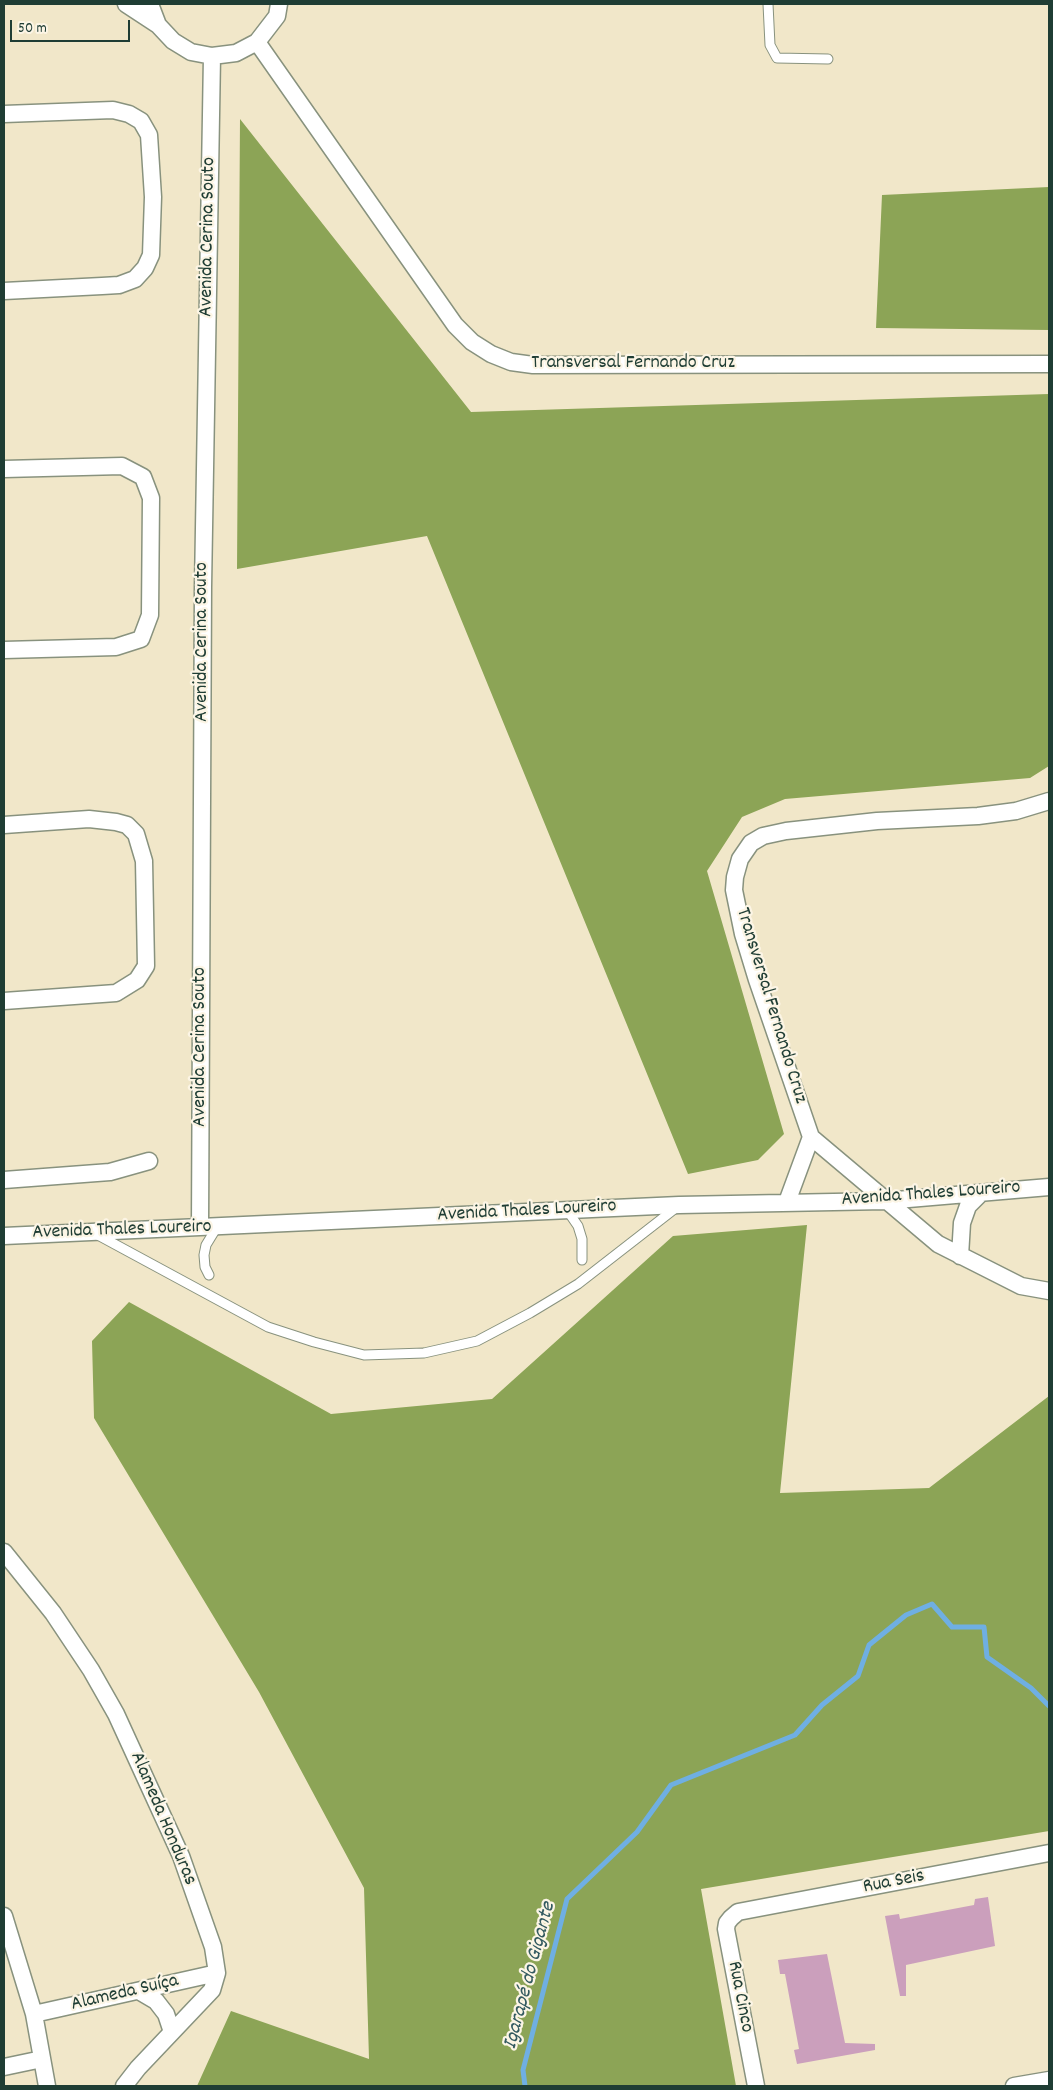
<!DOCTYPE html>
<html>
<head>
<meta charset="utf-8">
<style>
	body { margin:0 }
	#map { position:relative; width:1053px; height:2090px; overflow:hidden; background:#f1e7c9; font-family:Dekko,sans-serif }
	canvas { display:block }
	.frame { position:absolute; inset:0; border:5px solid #1f3d34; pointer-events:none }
	.scale { position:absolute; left:10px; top:20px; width:120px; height:22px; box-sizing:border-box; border:2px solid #1f3d34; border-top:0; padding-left:6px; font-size:15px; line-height:18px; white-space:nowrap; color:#1f3d34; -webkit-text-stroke:4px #fcf5e5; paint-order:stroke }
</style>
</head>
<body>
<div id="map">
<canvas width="1053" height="2090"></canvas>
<div class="frame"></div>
<div class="scale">50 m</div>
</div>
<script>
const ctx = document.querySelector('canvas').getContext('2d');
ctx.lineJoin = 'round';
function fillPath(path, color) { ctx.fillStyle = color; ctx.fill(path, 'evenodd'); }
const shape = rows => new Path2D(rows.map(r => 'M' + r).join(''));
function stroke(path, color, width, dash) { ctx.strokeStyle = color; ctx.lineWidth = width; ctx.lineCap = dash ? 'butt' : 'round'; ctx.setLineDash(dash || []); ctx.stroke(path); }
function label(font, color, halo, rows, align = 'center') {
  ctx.font = font + ' Dekko,sans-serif'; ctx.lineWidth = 4.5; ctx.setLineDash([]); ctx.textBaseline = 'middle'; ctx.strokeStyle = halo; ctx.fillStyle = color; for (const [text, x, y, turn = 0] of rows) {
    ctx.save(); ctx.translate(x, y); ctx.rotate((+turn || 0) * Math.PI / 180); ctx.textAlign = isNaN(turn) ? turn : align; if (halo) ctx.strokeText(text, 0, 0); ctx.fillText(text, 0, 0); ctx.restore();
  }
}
const forest = shape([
	[240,119,471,412,1049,394,1049,766,1030,778,785,799,742,817,707,871,784,1134,758,1160,688,1174,427,536,237,569],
	[1049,187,1049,330,876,328,882,195],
	[807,1225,780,1493,929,1488,1049,1396,1049,1831,701,1889,736,2086,197,2086,231,2011,369,2059,364,1888,259,1692,94,1418,92,1341,129,1302,331,1414,492,1399,673,1236]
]);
const stream = shape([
	[525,2086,523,2070,567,1899,637,1832,671,1785,795,1735,822,1705,858,1676,869,1645,906,1615,932,1604,952,1627,984,1627,987,1657,1031,1688,1049,1706]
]);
const building = shape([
	[988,1897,995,1946,906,1965,906,1996,900,1996,885,1916,899,1914,900,1919,974,1905,975,1899],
	[827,1954,845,2043,875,2044,875,2050,797,2064,794,2050,799,2049,785,1974,780,1974,778,1960]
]);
const service = shape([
	[768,4,770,45,777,58,828,59],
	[567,1210,578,1226,582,1239,582,1260],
	[96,1234,268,1327,314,1342,364,1355,424,1353,477,1341,530,1313,578,1284,677,1207],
	[209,1275,205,1267,204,1255,206,1245,217,1227]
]);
const minor = shape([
	[126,4,158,25],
	[150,4,158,25,173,41,191,52,212,56,236,53,257,42,277,16,279,4],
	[257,42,455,325,472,342,491,354,511,362,533,365,1049,364],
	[4,114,113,110,129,114,141,121,149,135,153,197,151,255,145,268,135,279,119,285,102,286,4,291],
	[4,469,122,466,143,477,151,498,150,615,141,639,116,647,4,650],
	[1049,801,1016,811,978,816,877,821,786,831,763,836,751,843,740,859,735,877,734,890,743,934,757,980,811,1137,938,1244,1021,1286,1049,1291],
	[4,825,89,819,116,822,127,825,136,834,144,861,146,966,137,980,116,993,4,1001],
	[4,1180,110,1172,149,1161],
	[787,1202,811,1137],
	[200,1227,203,587,212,56],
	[4,1236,679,1205,885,1201,1049,1187],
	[960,1256,962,1223,968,1206,981,1193],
	[4,1552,53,1613,91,1670,116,1714,181,1856,213,1947,217,1973,212,1990,138,2068,124,2086],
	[4,1916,34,2014,47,2086],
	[139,1991,156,2001,166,2014,172,2032],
	[34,2014,217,1973],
	[4,2067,42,2059],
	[756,2086,726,1929,727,1923,731,1918,738,1912,1049,1853],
	[1014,2086,1049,2080]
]);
const streetNames = [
	["Avenida Cerina Souto",209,237,-89],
	["Transversal Fernando Cruz",633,364],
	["Avenida Cerina Souto",203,642,-90],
	["Transversal Fernando Cruz",770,1006,73],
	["Avenida Cerina Souto",201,1047,-90],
	["Avenida Thales Loureiro",931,1195,-4],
	["Avenida Thales Loureiro",527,1212,-3],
	["Avenida Thales Loureiro",122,1231,-2],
	["Alameda Honduras",162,1819,67],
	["Rua Seis",894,1883,-11],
	["Alameda Suíça",125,1994,-13],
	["Rua Cinco",739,1997,79]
];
const waterNames = [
	["Igarapé do Gigante",531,1976,-75]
];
fillPath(forest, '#8ca456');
stroke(stream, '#6fafe3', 5);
fillPath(building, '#cb9fbc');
stroke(service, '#88927e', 11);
stroke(minor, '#88927e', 19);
stroke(service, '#fff', 9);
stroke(minor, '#fff', 16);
label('20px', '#1f3d34', '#fcf5e5', streetNames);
label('italic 21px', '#335a60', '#fcf5e5', waterNames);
</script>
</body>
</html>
